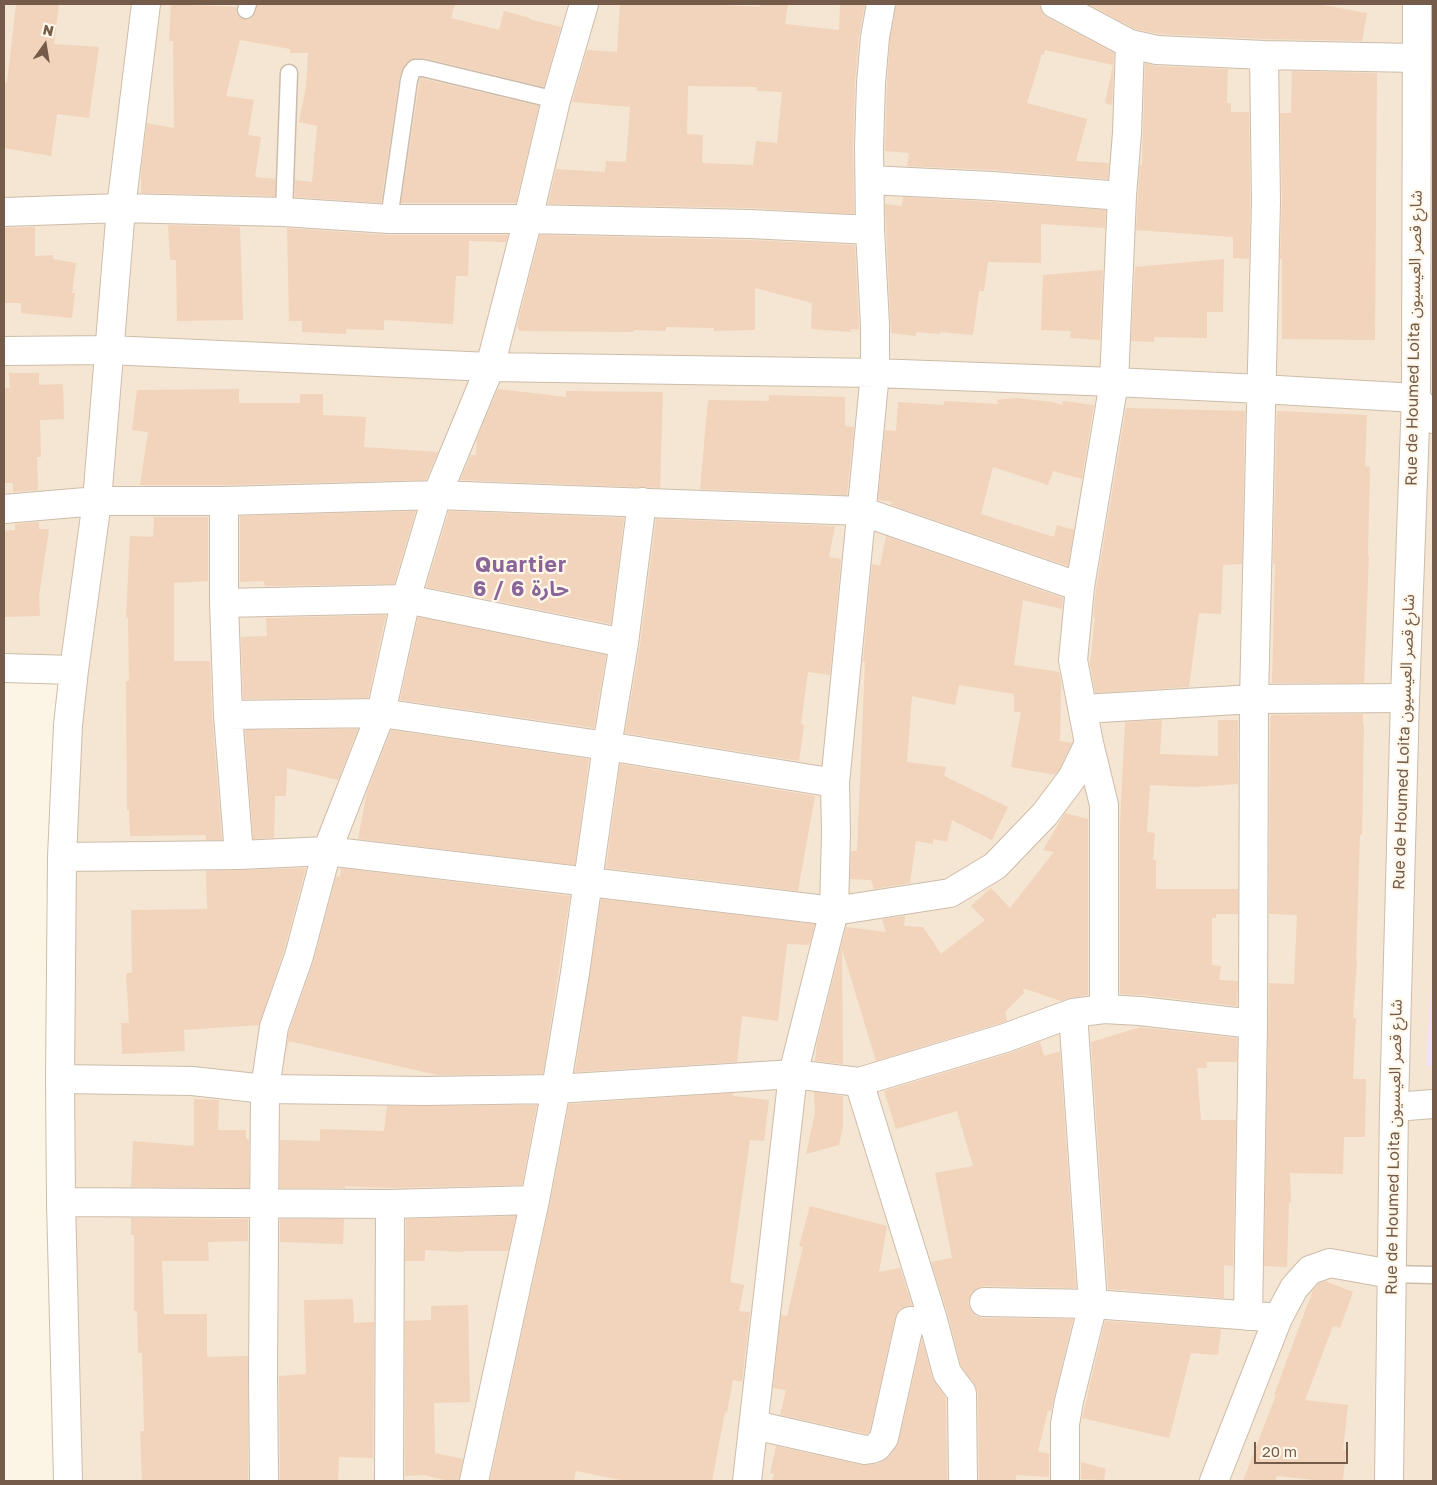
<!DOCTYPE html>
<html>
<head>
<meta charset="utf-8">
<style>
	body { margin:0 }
	#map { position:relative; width:1437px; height:1485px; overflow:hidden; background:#fcf4e4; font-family:"Golos Text",sans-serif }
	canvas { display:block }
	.frame { position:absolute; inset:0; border:5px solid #755b49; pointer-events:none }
	.north { position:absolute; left:20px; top:20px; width:50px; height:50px; -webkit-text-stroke:4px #fff8ea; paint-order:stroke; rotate:13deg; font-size:14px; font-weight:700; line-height:20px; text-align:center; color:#755b49 }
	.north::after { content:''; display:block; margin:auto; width:18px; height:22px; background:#755b49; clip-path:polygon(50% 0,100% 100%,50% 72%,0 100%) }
	.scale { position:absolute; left:1254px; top:1442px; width:94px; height:22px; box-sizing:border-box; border:2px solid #755b49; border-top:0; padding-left:6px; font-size:15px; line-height:18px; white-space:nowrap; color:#755b49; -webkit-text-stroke:4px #fff8ea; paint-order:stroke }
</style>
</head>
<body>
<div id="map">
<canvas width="1437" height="1485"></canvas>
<div class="frame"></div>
<div class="north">N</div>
<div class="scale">20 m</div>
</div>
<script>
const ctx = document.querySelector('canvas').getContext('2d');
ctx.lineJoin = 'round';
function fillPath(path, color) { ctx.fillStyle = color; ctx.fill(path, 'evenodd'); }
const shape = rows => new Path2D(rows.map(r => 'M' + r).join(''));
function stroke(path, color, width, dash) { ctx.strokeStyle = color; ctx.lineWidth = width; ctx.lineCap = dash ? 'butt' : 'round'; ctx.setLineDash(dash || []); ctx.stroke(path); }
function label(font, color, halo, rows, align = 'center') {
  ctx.font = font + ' "Golos Text","Noto Sans Arabic",sans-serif'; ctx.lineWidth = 4.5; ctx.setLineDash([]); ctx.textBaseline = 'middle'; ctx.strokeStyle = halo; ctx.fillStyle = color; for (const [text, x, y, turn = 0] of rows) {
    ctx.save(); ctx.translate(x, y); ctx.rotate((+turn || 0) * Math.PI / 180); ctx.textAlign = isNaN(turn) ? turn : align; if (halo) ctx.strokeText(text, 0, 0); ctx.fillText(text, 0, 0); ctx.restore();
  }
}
const residential = shape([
	[4,4,1433,4,1433,1481,72,1481,65,677,4,675]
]);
const education = shape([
	[1433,959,1433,1066,1426,1066]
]);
const building = shape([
	[16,4,59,4,54,44,99,47,89,118,57,114,51,156,4,148,4,82,7,83],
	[171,4,236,7,236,12,238,16,242,19,248,20,252,18,255,14,258,4,455,4,451,18,499,30,504,11,530,18,529,19,561,27,544,87,425,58,415,58,407,62,402,70,399,79,381,203,295,197,295,180,312,182,317,126,299,122,306,86,308,53,290,53,290,49,240,40,226,96,254,100,248,135,261,137,255,177,275,179,275,196,141,193,141,171,147,123,174,128,173,41,169,41],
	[620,4,706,4,760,7,760,4,788,4,785,24,839,30,840,4,865,4,859,36,855,82,853,147,854,214,750,208,548,204,556,169,605,172,606,161,626,162,630,107,572,102,587,50,617,52],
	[688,86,757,87,757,91,782,92,777,143,756,141,753,165,702,163,703,135,687,134],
	[896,4,1040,4,1042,12,1048,18,1114,53,1112,105,1105,103,1113,65,1045,50,1044,55,1042,54,1027,103,1087,119,1076,161,1109,163,1108,179,993,170,907,166,909,153,885,151,887,84,890,39],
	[1088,4,1317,4,1367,13,1362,41,1265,39,1159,34,1135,29],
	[1145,63,1156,66,1228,69,1227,103,1231,103,1231,112,1249,112,1250,202,1249,259,1233,258,1233,237,1136,230,1140,165,1142,165],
	[1292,71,1377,73,1375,340,1282,339,1282,259,1280,259,1282,202,1280,113,1291,113],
	[420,78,539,106,516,203,401,203],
	[903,197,991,202,1106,210,1105,228,1041,224,1041,263,988,262,984,291,979,291,973,335,940,332,940,334,916,332,916,336,891,333,885,204,902,206],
	[168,225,240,227,243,320,177,321,176,260,170,260],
	[35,227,35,256,53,255,53,259,76,263,72,293,75,293,72,318,21,313,21,303,4,303,4,228],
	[287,228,389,235,508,235,506,242,469,241,468,276,456,276,453,324,384,320,384,330,346,329,346,334,302,332,302,321,289,321],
	[540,235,749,240,855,245,859,330,851,329,851,332,811,329,812,303,755,288,755,330,714,331,714,328,666,327,666,331,634,330,634,332,520,331,517,326],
	[1224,259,1223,312,1207,312,1207,338,1154,337,1154,342,1131,341,1135,267],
	[1103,270,1100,340,1070,338,1071,331,1041,330,1043,275],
	[9,373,39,373,39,385,63,384,64,419,40,420,41,457,37,457,38,490,13,492,13,483,4,483,4,388,10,388],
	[239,389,239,403,300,403,300,394,323,394,323,415,366,417,364,447,438,452,426,480,224,485,140,485,148,432,132,430,137,390],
	[498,389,566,397,566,391,663,392,660,488,460,480,471,455,476,455,477,438],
	[769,395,845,397,845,426,854,427,847,495,700,489,708,400,769,401],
	[1016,398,1052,402,1062,405,1063,401,1094,405,1082,479,1053,471,1048,485,993,467,981,514,1054,537,1057,525,1074,530,1068,566,891,505,892,502,878,500,885,430,896,431,898,402,944,405,944,401,998,404,997,400],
	[1126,408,1245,411,1242,564,1223,565,1221,614,1199,613,1189,687,1095,693,1090,664,1095,617,1093,617,1096,589],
	[1277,411,1367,415,1365,466,1370,467,1368,555,1369,555,1364,683,1272,683,1275,564,1273,564],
	[416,511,394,584,265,586,264,581,240,582,240,516],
	[449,511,624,518,611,624,426,587],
	[154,517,208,517,208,581,174,583,174,661,210,661,212,716,222,840,206,840,206,835,130,836,129,810,127,810,126,681,129,681,128,618,126,618,130,536,153,537],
	[656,519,835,526,829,557,841,559,830,675,808,672,801,724,804,725,799,761,625,733,640,645],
	[39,522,39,529,49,529,39,596,40,616,4,617,5,531,15,530,15,524],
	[886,536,1063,598,1062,609,1023,600,1014,665,1059,672,1061,681,1060,741,1072,743,1059,770,1055,775,1011,767,1021,712,1014,712,1014,694,959,685,955,705,912,696,907,762,946,767,944,776,1008,807,992,840,952,820,947,842,933,839,933,844,916,841,910,883,874,889,871,880,850,879,851,851,857,851,865,662,863,662,872,564,880,566],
	[386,615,368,698,243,699,241,637,267,636,266,618],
	[418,617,606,655,594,728,400,700],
	[1363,714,1363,724,1364,724,1362,835,1360,835,1356,960,1357,960,1353,1018,1356,1018,1353,1079,1366,1079,1365,1137,1344,1137,1343,1174,1290,1173,1291,1202,1289,1202,1287,1267,1264,1266,1269,983,1294,984,1297,915,1269,914,1270,721,1271,715],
	[1162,720,1160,754,1218,756,1218,720,1238,720,1238,784,1195,787,1150,785,1147,832,1155,833,1153,860,1156,860,1156,889,1238,889,1238,914,1216,914,1216,918,1212,918,1212,965,1221,966,1219,980,1238,981,1237,1006,1142,995,1120,994,1120,824,1125,722],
	[358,729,338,780,287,768,286,796,275,796,274,838,253,839,245,730],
	[391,730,589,759,575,865,358,839,367,792],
	[620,764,815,796,798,891,606,868],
	[1065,813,1088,819,1088,995,1071,998,1061,1001,1023,988,1024,993,1005,1012,1007,1021,876,1061,842,949,843,1064,815,1061,817,1043,846,927,886,932,882,919,905,916,904,926,923,927,941,954,985,920,971,906,991,888,1010,908,1054,852,1043,850],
	[306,868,284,951,259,1025,184,1030,185,1051,122,1054,121,1023,129,1023,126,973,132,973,131,910,207,909,206,871],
	[341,868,570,896,543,1074,437,1075,289,1041,286,1052,289,1031,314,960,336,876,340,877],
	[601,899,815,924,809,945,787,944,778,1021,742,1016,737,1062,575,1072],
	[1138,1027,1237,1038,1237,1062,1206,1062,1207,1068,1197,1068,1201,1120,1236,1120,1233,1266,1224,1265,1224,1298,1108,1289,1091,1042,1141,1027],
	[1040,1042,1044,1056,1060,1051,1076,1288,984,1286,976,1289,971,1294,968,1302,971,1310,976,1316,983,1318,1073,1319,1051,1411,1048,1410,1038,1451,1049,1454,1049,1477,1016,1475,1016,1481,979,1481,978,1392,974,1384,961,1366,948,1315,931,1262,952,1258,935,1173,973,1166,957,1111,896,1129,884,1091,1010,1053],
	[814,1092,843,1096,843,1126,839,1145,806,1154,815,1113],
	[733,1093,733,1096,769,1100,764,1141,750,1140,730,1282,744,1285,739,1311,750,1312,742,1382,733,1380,727,1413,725,1412,712,1481,626,1481,576,1471,574,1481,490,1481,550,1203,569,1104],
	[194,1099,219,1100,218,1130,246,1130,246,1139,249,1139,249,1188,131,1187,133,1141,194,1146],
	[537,1105,522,1185,390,1188,345,1186,345,1188,280,1188,280,1140,320,1141,320,1129,384,1131,387,1106],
	[810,1206,887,1226,879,1272,900,1268,912,1305,900,1309,895,1318,870,1431,867,1434,780,1415,786,1390,773,1388,781,1315,787,1316,803,1247,799,1246],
	[516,1216,508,1251,464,1251,463,1252,425,1250,425,1261,405,1261,406,1219],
	[131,1218,248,1219,248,1241,208,1242,209,1261,162,1261,164,1314,207,1314,207,1357,248,1356,248,1481,142,1481,140,1431,144,1431,142,1353,138,1353,137,1311,134,1311,134,1235,131,1235],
	[280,1219,344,1219,343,1244,280,1242],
	[1325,1281,1353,1292,1340,1328,1333,1326,1305,1400,1348,1405,1343,1450,1346,1451,1343,1481,1325,1481,1277,1476,1275,1481,1243,1481,1276,1395,1274,1395,1313,1290,1319,1283],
	[353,1299,354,1323,374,1322,373,1458,339,1457,338,1481,280,1481,279,1376,306,1374,304,1300],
	[468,1305,470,1402,434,1403,435,1453,463,1459,459,1481,448,1481,424,1475,405,1476,405,1321,431,1320,431,1306],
	[1105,1321,1221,1329,1218,1355,1191,1353,1169,1438,1082,1418],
	[922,1339,932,1377,946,1398,947,1481,772,1481,774,1474,770,1473,776,1446,862,1465,878,1464,889,1457,899,1441],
	[1081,1462,1106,1469,1104,1480,1081,1479]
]);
const service = shape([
	[246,10,248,4],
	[284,212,289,73],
	[389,219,409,80,411,73,415,68,423,68,556,100],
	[1391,1274,1433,1275]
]);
const minor = shape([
	[1055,4,1130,44,1157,50,1264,55,1416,58],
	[870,180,992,186,1122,196],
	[4,212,121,208,284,212,389,219,528,219,750,224,870,230],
	[4,351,108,350,490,367,875,373,1114,382,1261,389,1416,398,1433,419],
	[224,501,224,603,228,715,239,855],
	[4,509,97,501,224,501,437,495,861,511,1080,587],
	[224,603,406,599,624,643],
	[4,668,74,670],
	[1083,709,1254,699,1405,698],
	[228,715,381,713,607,746,835,783],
	[62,857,239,855,327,851,834,911,950,893,995,866,1045,814,1072,778,1089,743],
	[1104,1009,1104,805,1089,743,1073,660,1080,587,1114,382,1122,196,1127,133,1130,44],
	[60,1079,192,1081,265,1089,425,1091,556,1089,793,1074,859,1082,1005,1038,1073,1013,1104,1009,1140,1011,1253,1024],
	[859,1082,933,1320,947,1373,962,1393,963,1481],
	[1394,1107,1433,1104],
	[61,1202,390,1204,535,1200],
	[984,1302,1093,1304,1267,1317],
	[1248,1316,1253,1024,1254,699,1266,202,1264,55],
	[754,1425,865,1450,872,1449,877,1447,884,1438,910,1321,933,1320],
	[68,1481,61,1202,60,1079,62,857,68,725,74,670,97,501,121,208,146,4],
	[264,1481,263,1374,265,1089,274,1027,299,956,327,851,381,713,406,599,437,495,490,367,528,219,556,100,584,4],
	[389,1481,390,1204],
	[474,1481,535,1200,556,1089,575,973,607,746,624,643,642,502],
	[747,1481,793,1074,834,911,836,832,835,783,875,373,875,325,870,230,869,147,871,83,875,37,881,4],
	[1065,1481,1065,1424,1069,1401,1093,1304,1073,1013],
	[1214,1481,1278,1318,1294,1288,1310,1270,1330,1263,1391,1274]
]);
const tertiary = shape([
	[1389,1481,1394,1107,1405,698,1416,398,1417,4]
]);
const streetNames = [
	["Rue de Houmed Loita شارع قصر العيسيون",1414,338,-89],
	["Rue de Houmed Loita شارع قصر العيسيون",1404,742,-88],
	["Rue de Houmed Loita شارع قصر العيسيون",1394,1147,-89]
];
const districtNames = [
	["Quartier",521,565],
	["6 / حارة 6",521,589]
];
fillPath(residential, '#f4e6d2');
fillPath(education, '#f1e1f9');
fillPath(building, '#f2d3bb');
stroke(service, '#cebcaa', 19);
stroke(minor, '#cebcaa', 30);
stroke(tertiary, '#cebcaa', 30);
stroke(service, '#fff', 16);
stroke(minor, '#fff', 28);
stroke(tertiary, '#fff', 28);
label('16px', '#755b49', '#fff8ea', streetNames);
ctx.letterSpacing = '1px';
label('bold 21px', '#896599', '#fff8ea', districtNames);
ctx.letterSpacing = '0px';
</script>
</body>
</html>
